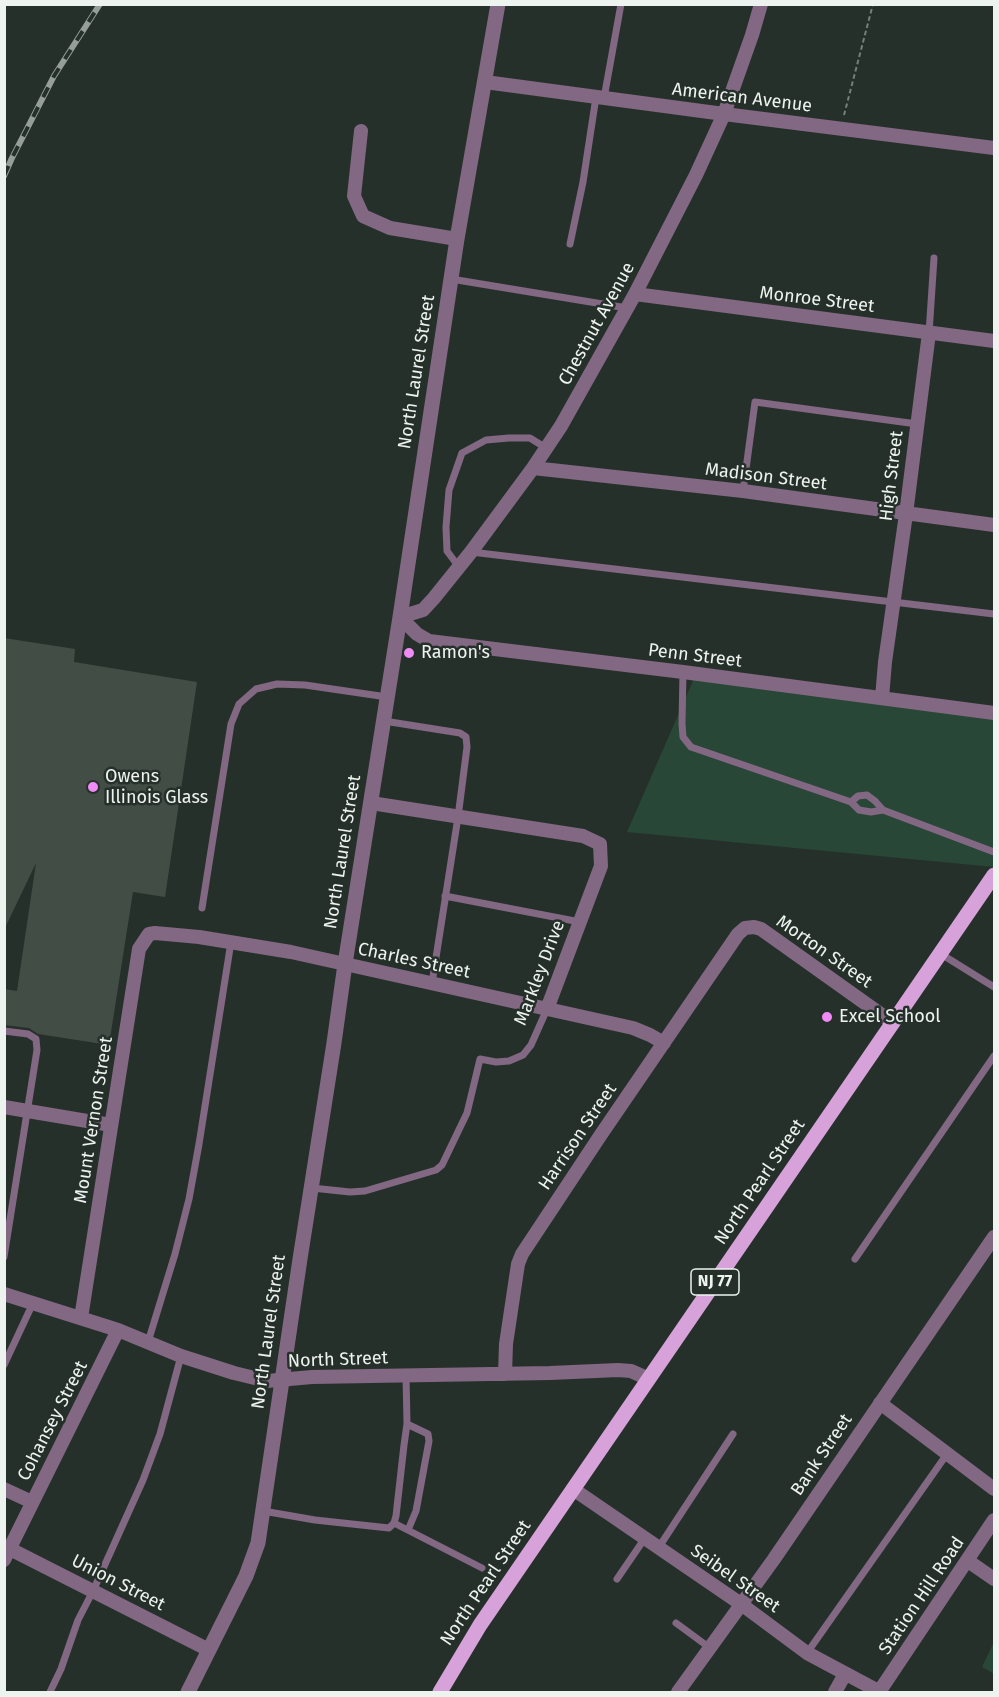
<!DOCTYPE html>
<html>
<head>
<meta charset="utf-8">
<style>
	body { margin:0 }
	#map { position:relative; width:999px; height:1697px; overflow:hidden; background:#26302a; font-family:"Fira Sans",sans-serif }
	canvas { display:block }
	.frame { position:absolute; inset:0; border:6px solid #edf3ef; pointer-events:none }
</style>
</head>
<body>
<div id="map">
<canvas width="999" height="1697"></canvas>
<div class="frame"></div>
</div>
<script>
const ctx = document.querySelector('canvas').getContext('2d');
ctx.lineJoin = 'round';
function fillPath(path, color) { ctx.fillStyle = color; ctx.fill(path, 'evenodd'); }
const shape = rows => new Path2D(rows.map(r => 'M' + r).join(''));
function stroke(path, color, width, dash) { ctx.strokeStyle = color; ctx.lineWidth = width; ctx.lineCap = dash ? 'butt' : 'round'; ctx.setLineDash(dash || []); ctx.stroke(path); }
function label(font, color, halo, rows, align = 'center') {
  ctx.font = font + ' "Fira Sans",sans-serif'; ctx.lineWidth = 5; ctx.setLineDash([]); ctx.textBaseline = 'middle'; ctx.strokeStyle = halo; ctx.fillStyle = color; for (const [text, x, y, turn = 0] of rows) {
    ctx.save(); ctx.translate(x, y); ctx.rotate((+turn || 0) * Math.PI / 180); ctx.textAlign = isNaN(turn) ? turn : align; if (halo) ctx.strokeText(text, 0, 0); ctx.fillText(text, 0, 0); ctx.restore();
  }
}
const green = shape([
	[696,674,994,713,994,867,627,832],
	[994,1642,994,1674,982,1667]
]);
const building = shape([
	[4,638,75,649,74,662,197,682,165,897,133,892,109,1045,38,1034,29,1028,4,1025,4,989,17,991,36,863,4,930]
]);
const path = shape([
	[844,115,873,4]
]);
const service = shape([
	[604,98,621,4],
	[570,244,583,182,596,97],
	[451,279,627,308],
	[929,333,934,258],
	[743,491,755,402,917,424],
	[471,552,994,614],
	[459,567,447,551,446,527,449,490,462,453,486,440,509,438,530,438,546,448],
	[683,672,682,724,683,737,691,747,851,802],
	[384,721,460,733,466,737,467,747,458,817,432,983],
	[883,810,871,812,859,810,851,802,858,796,867,795,875,801,883,810,994,852],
	[445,896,580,922],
	[202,908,231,724,239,704,256,689,277,684,305,685,387,697],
	[941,954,994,987],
	[4,1031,28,1034,36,1039,37,1050,4,1257],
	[312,1188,350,1192,365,1191,436,1170,442,1165,467,1113,480,1059,496,1062,509,1061,523,1055,531,1045,547,1009],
	[855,1259,994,1056],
	[148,1342,175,1254,189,1199,199,1144,231,942],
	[4,1365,33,1303],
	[407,1424,428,1434,429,1441,416,1511,408,1530],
	[263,1511,315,1520,389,1528,394,1523,396,1516,404,1445,407,1424,406,1375],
	[394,1523,482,1568],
	[659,1547,733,1434],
	[617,1579,645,1538],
	[676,1623,710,1648],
	[807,1653,947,1454],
	[50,1692,61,1669,78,1620,93,1591,143,1480,160,1434,181,1356]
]);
const minor = shape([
	[761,4,752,35,724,114,696,175,635,294,561,426,533,468,471,552,434,598,423,610,400,617,417,634,429,641,683,672,994,713],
	[485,82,724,114,994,148],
	[361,131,354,196,363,216,390,228,457,239],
	[635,294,994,341],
	[533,468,743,491,994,525],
	[882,698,885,662,906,514,929,333],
	[371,803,583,836,600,844,601,866,547,1009],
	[4,1107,111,1125],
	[4,1294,118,1330,181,1356,234,1373,267,1381,312,1377,550,1373,618,1370,631,1371,649,1379],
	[81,1318,139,949,149,934,155,933,199,937,291,952,633,1028,650,1035,664,1043],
	[505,1374,506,1344,518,1264,522,1254,600,1136,738,934,745,928,754,927,761,929,893,1023],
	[880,1403,994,1489],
	[4,1489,32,1502],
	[573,1489,741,1604,807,1653,880,1692],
	[10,1549,209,1650],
	[4,1560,118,1330],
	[968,1561,994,1579],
	[678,1692,774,1559,994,1237],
	[835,1692,845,1674],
	[879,1692,994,1520]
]);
const tertiary = shape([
	[188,1692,246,1576,258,1543,300,1259,334,1043,345,964,400,617,457,239,498,4]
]);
const primary = shape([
	[440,1692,480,1625,994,875]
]);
const rail = shape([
	[4,176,12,158,54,76,100,4]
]);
const markers = [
	[409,653,6,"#f08bf6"],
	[93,787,6,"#f08bf6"],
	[827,1017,6,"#f08bf6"]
];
const shields = [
	[715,1282,48]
];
const shieldNames = [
	["NJ 77",715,1282]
];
const streetNames = [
	["American Avenue",742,98,7],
	["Monroe Street",817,300,7],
	["Chestnut Avenue",597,324,-61],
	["North Laurel Street",417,372,-81],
	["High Street",892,476,-83],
	["Madison Street",766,477,7],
	["Penn Street",695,656,7],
	["North Laurel Street",343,852,-81],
	["Morton Street",824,952,35],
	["Charles Street",414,961,12],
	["Markley Drive",540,973,-69],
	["Mount Vernon Street",94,1120,-81],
	["Harrison Street",578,1137,-56],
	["North Pearl Street",760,1182,-56],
	["North Laurel Street",269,1332,-82],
	["North Street",338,1360,-2],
	["Cohansey Street",53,1421,-63],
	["Bank Street",822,1455,-56],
	["Seibel Street",735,1579,35],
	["Union Street",118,1583,27],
	["North Pearl Street",486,1583,-56],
	["Station Hill Road",922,1596,-56]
];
const poiNames = [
	["Ramon's",421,653],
	["Owens",105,777],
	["Illinois Glass",105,798],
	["Excel School",839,1017]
];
fillPath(green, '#284736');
fillPath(building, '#424d46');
stroke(path, '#767f7a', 2, [4.5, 3]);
stroke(service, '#826883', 7);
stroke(minor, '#826883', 14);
stroke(tertiary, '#826883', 15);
stroke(primary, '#d7a2da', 15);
stroke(rail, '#969e99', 6);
stroke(rail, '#26302a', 4, [11]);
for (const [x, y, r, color] of markers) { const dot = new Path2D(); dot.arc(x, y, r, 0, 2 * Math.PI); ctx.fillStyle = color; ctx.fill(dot); stroke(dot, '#26302a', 2); }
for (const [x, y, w] of shields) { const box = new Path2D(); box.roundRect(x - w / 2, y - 13, w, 26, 4.5); ctx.fillStyle = '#26302a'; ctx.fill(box); stroke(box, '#edf3ef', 1.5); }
label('bold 16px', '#edf3ef', null, shieldNames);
label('18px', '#edf3ef', '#26302a', streetNames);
label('18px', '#edf3ef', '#26302a', poiNames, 'left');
</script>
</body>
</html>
